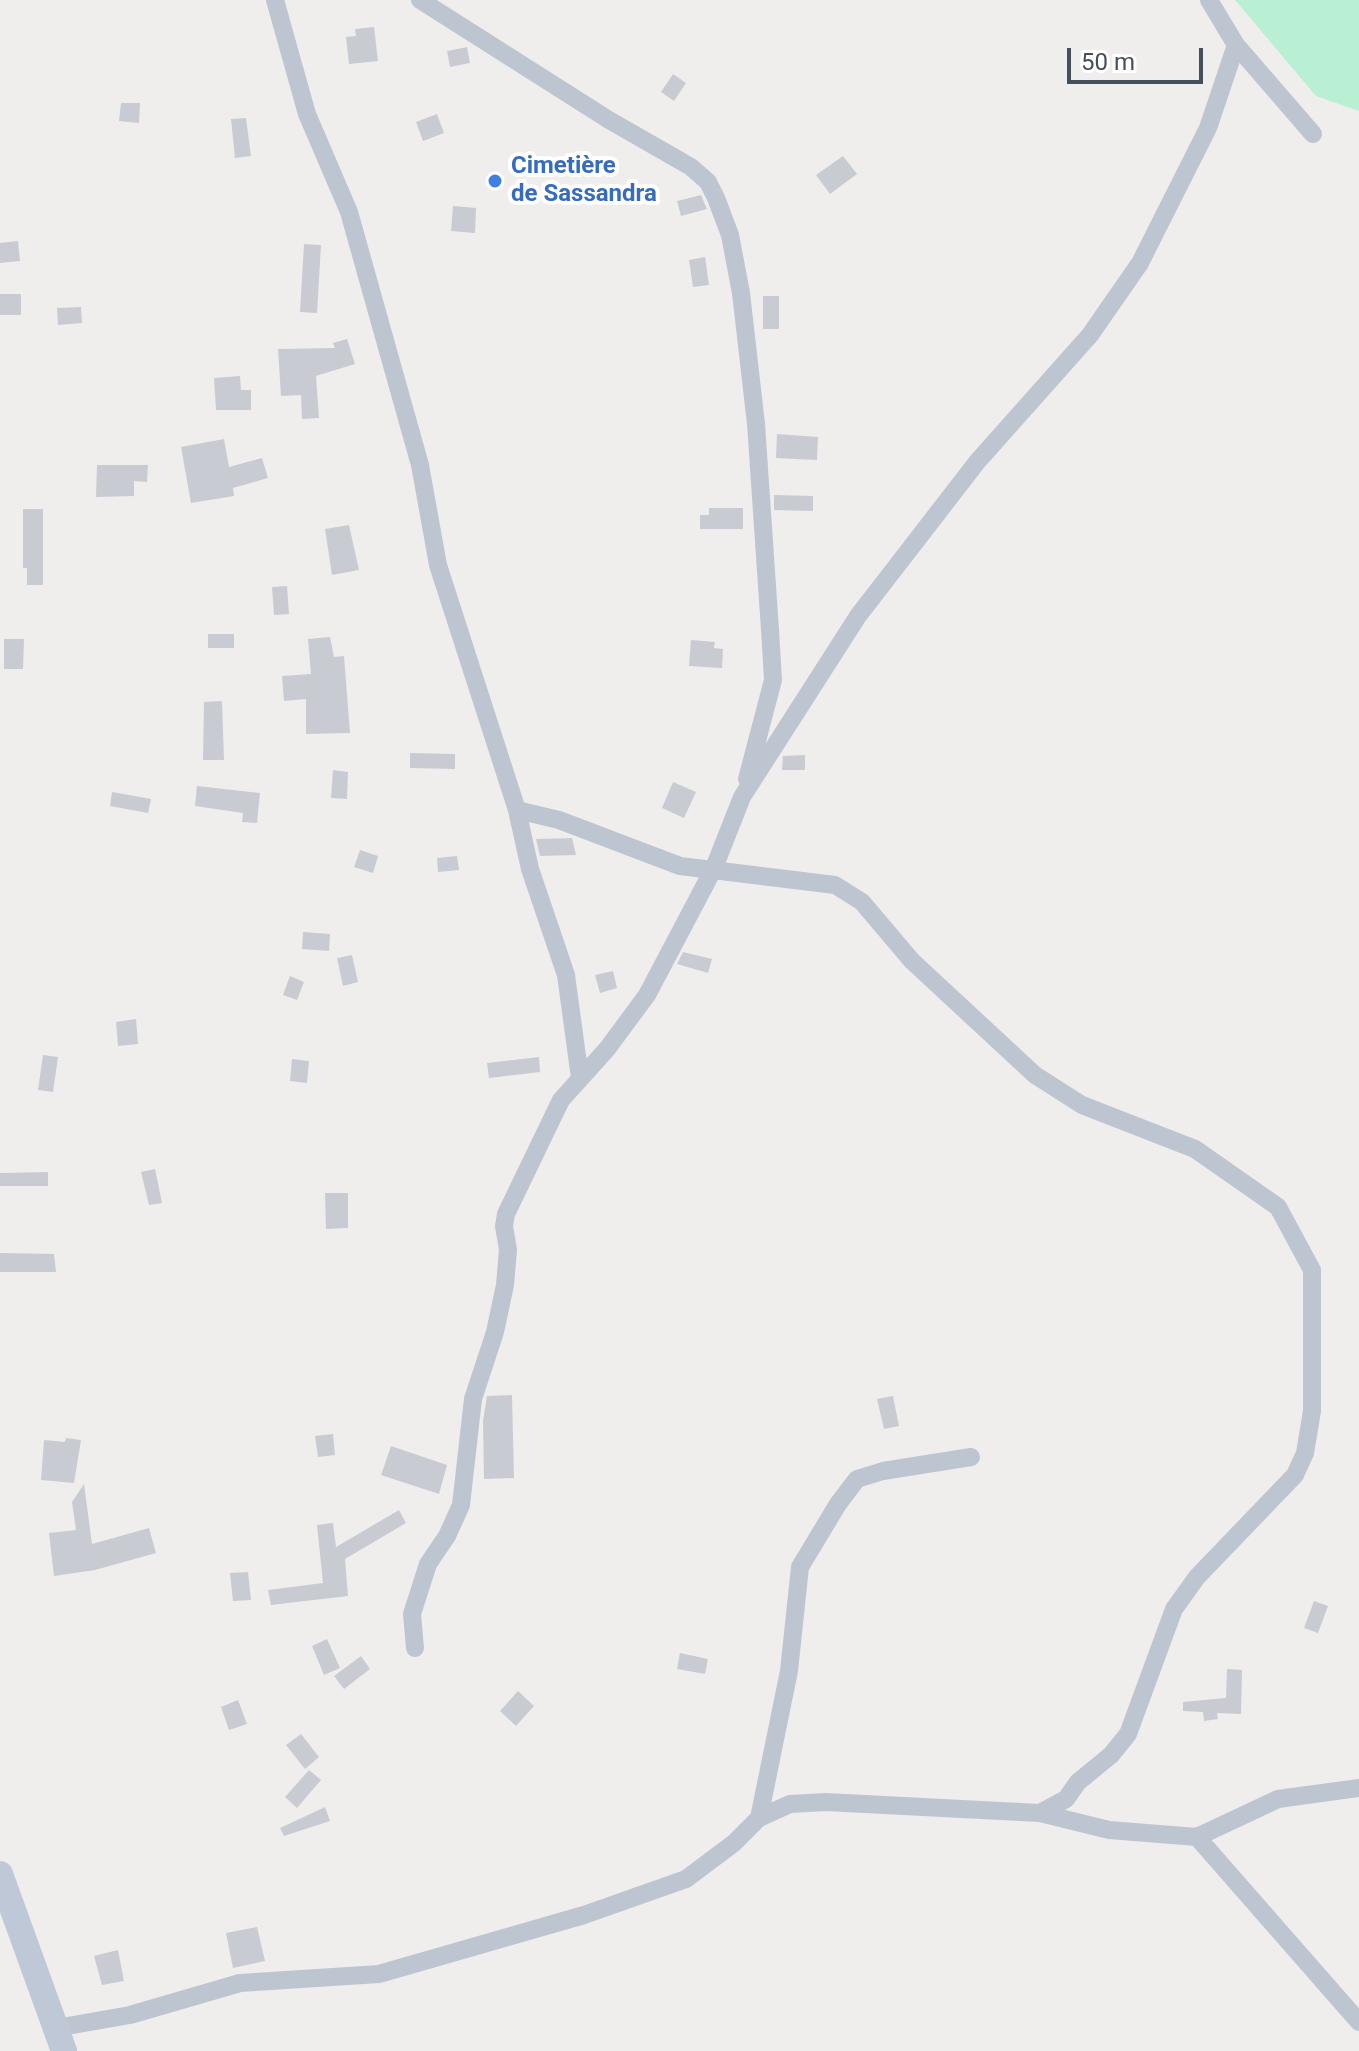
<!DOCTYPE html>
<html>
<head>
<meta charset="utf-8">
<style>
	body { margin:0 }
	#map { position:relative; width:1359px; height:2051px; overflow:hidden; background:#f0eded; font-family:Roboto,sans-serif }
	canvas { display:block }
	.scale { position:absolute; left:1067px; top:48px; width:136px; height:36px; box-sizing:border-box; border:4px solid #454e5b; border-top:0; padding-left:10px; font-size:24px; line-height:28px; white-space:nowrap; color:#454e5b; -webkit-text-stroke:6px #fff; paint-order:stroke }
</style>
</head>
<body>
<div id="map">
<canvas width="1359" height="2051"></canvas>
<div class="scale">50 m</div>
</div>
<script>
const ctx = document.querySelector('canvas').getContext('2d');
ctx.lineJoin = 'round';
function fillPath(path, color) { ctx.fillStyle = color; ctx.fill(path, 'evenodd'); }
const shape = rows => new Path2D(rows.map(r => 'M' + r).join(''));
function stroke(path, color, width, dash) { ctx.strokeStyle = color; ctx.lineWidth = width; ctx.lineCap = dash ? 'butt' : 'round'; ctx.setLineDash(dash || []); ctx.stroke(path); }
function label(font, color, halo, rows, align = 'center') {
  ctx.font = font + ' Roboto,sans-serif'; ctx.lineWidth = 8; ctx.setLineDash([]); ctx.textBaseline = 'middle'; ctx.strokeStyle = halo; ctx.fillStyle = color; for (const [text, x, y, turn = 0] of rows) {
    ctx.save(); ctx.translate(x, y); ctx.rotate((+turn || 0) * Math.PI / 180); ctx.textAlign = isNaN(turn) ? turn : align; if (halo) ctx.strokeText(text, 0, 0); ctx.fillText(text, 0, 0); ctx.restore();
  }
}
const green = shape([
	[1235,0,1359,0,1359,111,1316,96]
]);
const building = shape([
	[374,27,378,61,349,64,346,37,356,36,355,29],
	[467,47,470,63,450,67,447,51],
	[673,74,686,83,674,101,661,92],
	[140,103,139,123,119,121,121,103],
	[437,114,444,133,423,141,416,122],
	[246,118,251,156,235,158,231,119],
	[843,156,857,174,830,194,816,175],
	[701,195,707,209,681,216,677,201],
	[453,206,476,208,475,233,451,231],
	[18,241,20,261,0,263,0,243],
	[304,244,321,245,317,313,300,312],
	[705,257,709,285,693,287,689,260],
	[0,294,21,294,21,315,0,315],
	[763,296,779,296,779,329,763,329],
	[81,307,82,323,58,325,57,308],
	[347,339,355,364,316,376,319,418,302,419,301,395,281,396,278,349,335,348,333,343],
	[240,376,241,390,251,390,251,410,216,410,214,378],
	[777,434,818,437,817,460,776,458],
	[224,439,229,467,262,458,268,478,233,488,234,496,191,503,181,447],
	[97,465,148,465,147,482,134,481,134,496,96,497],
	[774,495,813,496,813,511,774,510],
	[709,508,743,508,743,529,700,529,700,515,709,515],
	[23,509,43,509,43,585,27,585,27,568,23,568],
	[349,525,359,570,332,575,325,529],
	[287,586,289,614,274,615,272,587],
	[208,634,234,634,234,648,208,648],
	[330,637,334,657,344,656,350,733,306,734,306,699,284,701,282,676,311,674,308,639],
	[4,639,24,639,23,669,4,669],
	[691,640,715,642,714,648,723,649,722,668,689,666],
	[222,701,224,760,203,760,204,702],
	[410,753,455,754,455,769,410,768],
	[805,755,805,770,782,770,783,756],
	[333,770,348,772,347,799,331,798],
	[673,782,696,792,684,818,662,808],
	[197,786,260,793,257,823,242,822,243,813,195,806],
	[112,792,151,799,148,813,110,806],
	[572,838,576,855,540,856,536,839],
	[360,850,378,856,373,873,354,867],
	[457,856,459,870,438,872,437,858],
	[303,932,330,934,329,951,302,949],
	[683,952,712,959,708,973,677,964],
	[352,955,358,982,343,986,337,958],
	[613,971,617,988,600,993,595,975],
	[290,976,304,982,297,1000,283,995],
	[136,1019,138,1044,118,1046,116,1022],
	[43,1055,58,1057,53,1092,38,1090],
	[539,1057,540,1072,489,1078,487,1063],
	[292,1059,309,1061,307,1083,290,1081],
	[155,1169,162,1203,149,1205,141,1172],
	[48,1172,48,1186,0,1186,0,1173],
	[325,1193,348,1193,348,1228,326,1229],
	[0,1253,54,1254,56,1272,0,1272],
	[512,1395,514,1478,484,1479,483,1421,487,1396],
	[893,1396,899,1426,884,1429,877,1399],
	[333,1434,335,1455,318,1457,315,1436],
	[66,1438,81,1440,74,1483,41,1480,44,1440,65,1442],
	[391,1446,447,1465,439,1494,381,1475],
	[84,1484,92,1544,149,1528,156,1553,95,1570,54,1576,49,1533,76,1530,72,1502],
	[399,1510,406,1523,345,1559,348,1596,271,1605,268,1590,323,1583,317,1525,333,1523,336,1547],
	[248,1572,251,1600,233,1601,230,1573],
	[1314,1601,1328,1606,1318,1633,1304,1628],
	[327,1639,340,1668,324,1675,312,1646],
	[680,1653,708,1659,705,1674,677,1669],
	[361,1656,370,1669,344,1689,334,1676],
	[1227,1669,1242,1670,1241,1714,1217,1713,1218,1719,1204,1721,1203,1712,1183,1711,1183,1702,1226,1698],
	[518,1691,534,1706,516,1726,500,1711],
	[238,1700,247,1724,229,1730,221,1707],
	[301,1734,319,1757,305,1769,286,1745],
	[309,1770,321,1780,297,1808,285,1797],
	[325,1807,330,1821,284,1836,280,1828],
	[257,1927,265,1961,233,1968,226,1933],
	[118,1950,124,1981,102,1985,94,1956]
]);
const street = shape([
	[275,0,307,114,349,212,420,465,438,565,517,810,530,869,566,975,580,1078],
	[420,0,609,120,691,167,708,182,716,198,730,235,741,293,756,424,770,630,773,680,747,779],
	[1209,0,1236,45,1313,134],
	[517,810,559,820,680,866,835,885,862,902,912,961,1035,1075,1082,1105,1195,1149,1278,1207,1312,1270,1312,1411,1305,1453,1295,1475,1197,1577,1174,1609,1128,1734,1111,1755,1078,1782,1066,1799,1040,1813],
	[415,1648,412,1614,428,1564,447,1536,461,1505,473,1399,495,1332,505,1285,508,1250,504,1226,506,1214,561,1100,607,1049,647,995,714,868,742,797,858,616,977,462,1090,335,1140,263,1208,128,1236,45],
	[759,1818,789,1671,800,1567,838,1504,857,1479,883,1471,971,1457],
	[1197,1837,1359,2022],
	[56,2028,130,2015,240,1983,379,1974,584,1915,686,1879,734,1843,759,1818,790,1804,826,1802,1040,1813,1109,1830,1197,1837,1278,1799,1359,1788]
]);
const secondary = shape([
	[0,1874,64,2051]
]);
const markers = [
	[495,181,8,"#3f7fe0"]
];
const shopNames = [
	["Cimetière",511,167],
	["de Sassandra",511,195]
];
fillPath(green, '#b9efd3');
fillPath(building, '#c9cbd3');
stroke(street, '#bdc6d0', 18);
stroke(secondary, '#bec8d7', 26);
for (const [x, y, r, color] of markers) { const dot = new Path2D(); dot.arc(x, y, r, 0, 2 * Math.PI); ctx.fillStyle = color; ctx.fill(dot); stroke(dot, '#fff', 3); }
label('bold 24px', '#366cbe', '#fff', shopNames, 'left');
</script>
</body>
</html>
